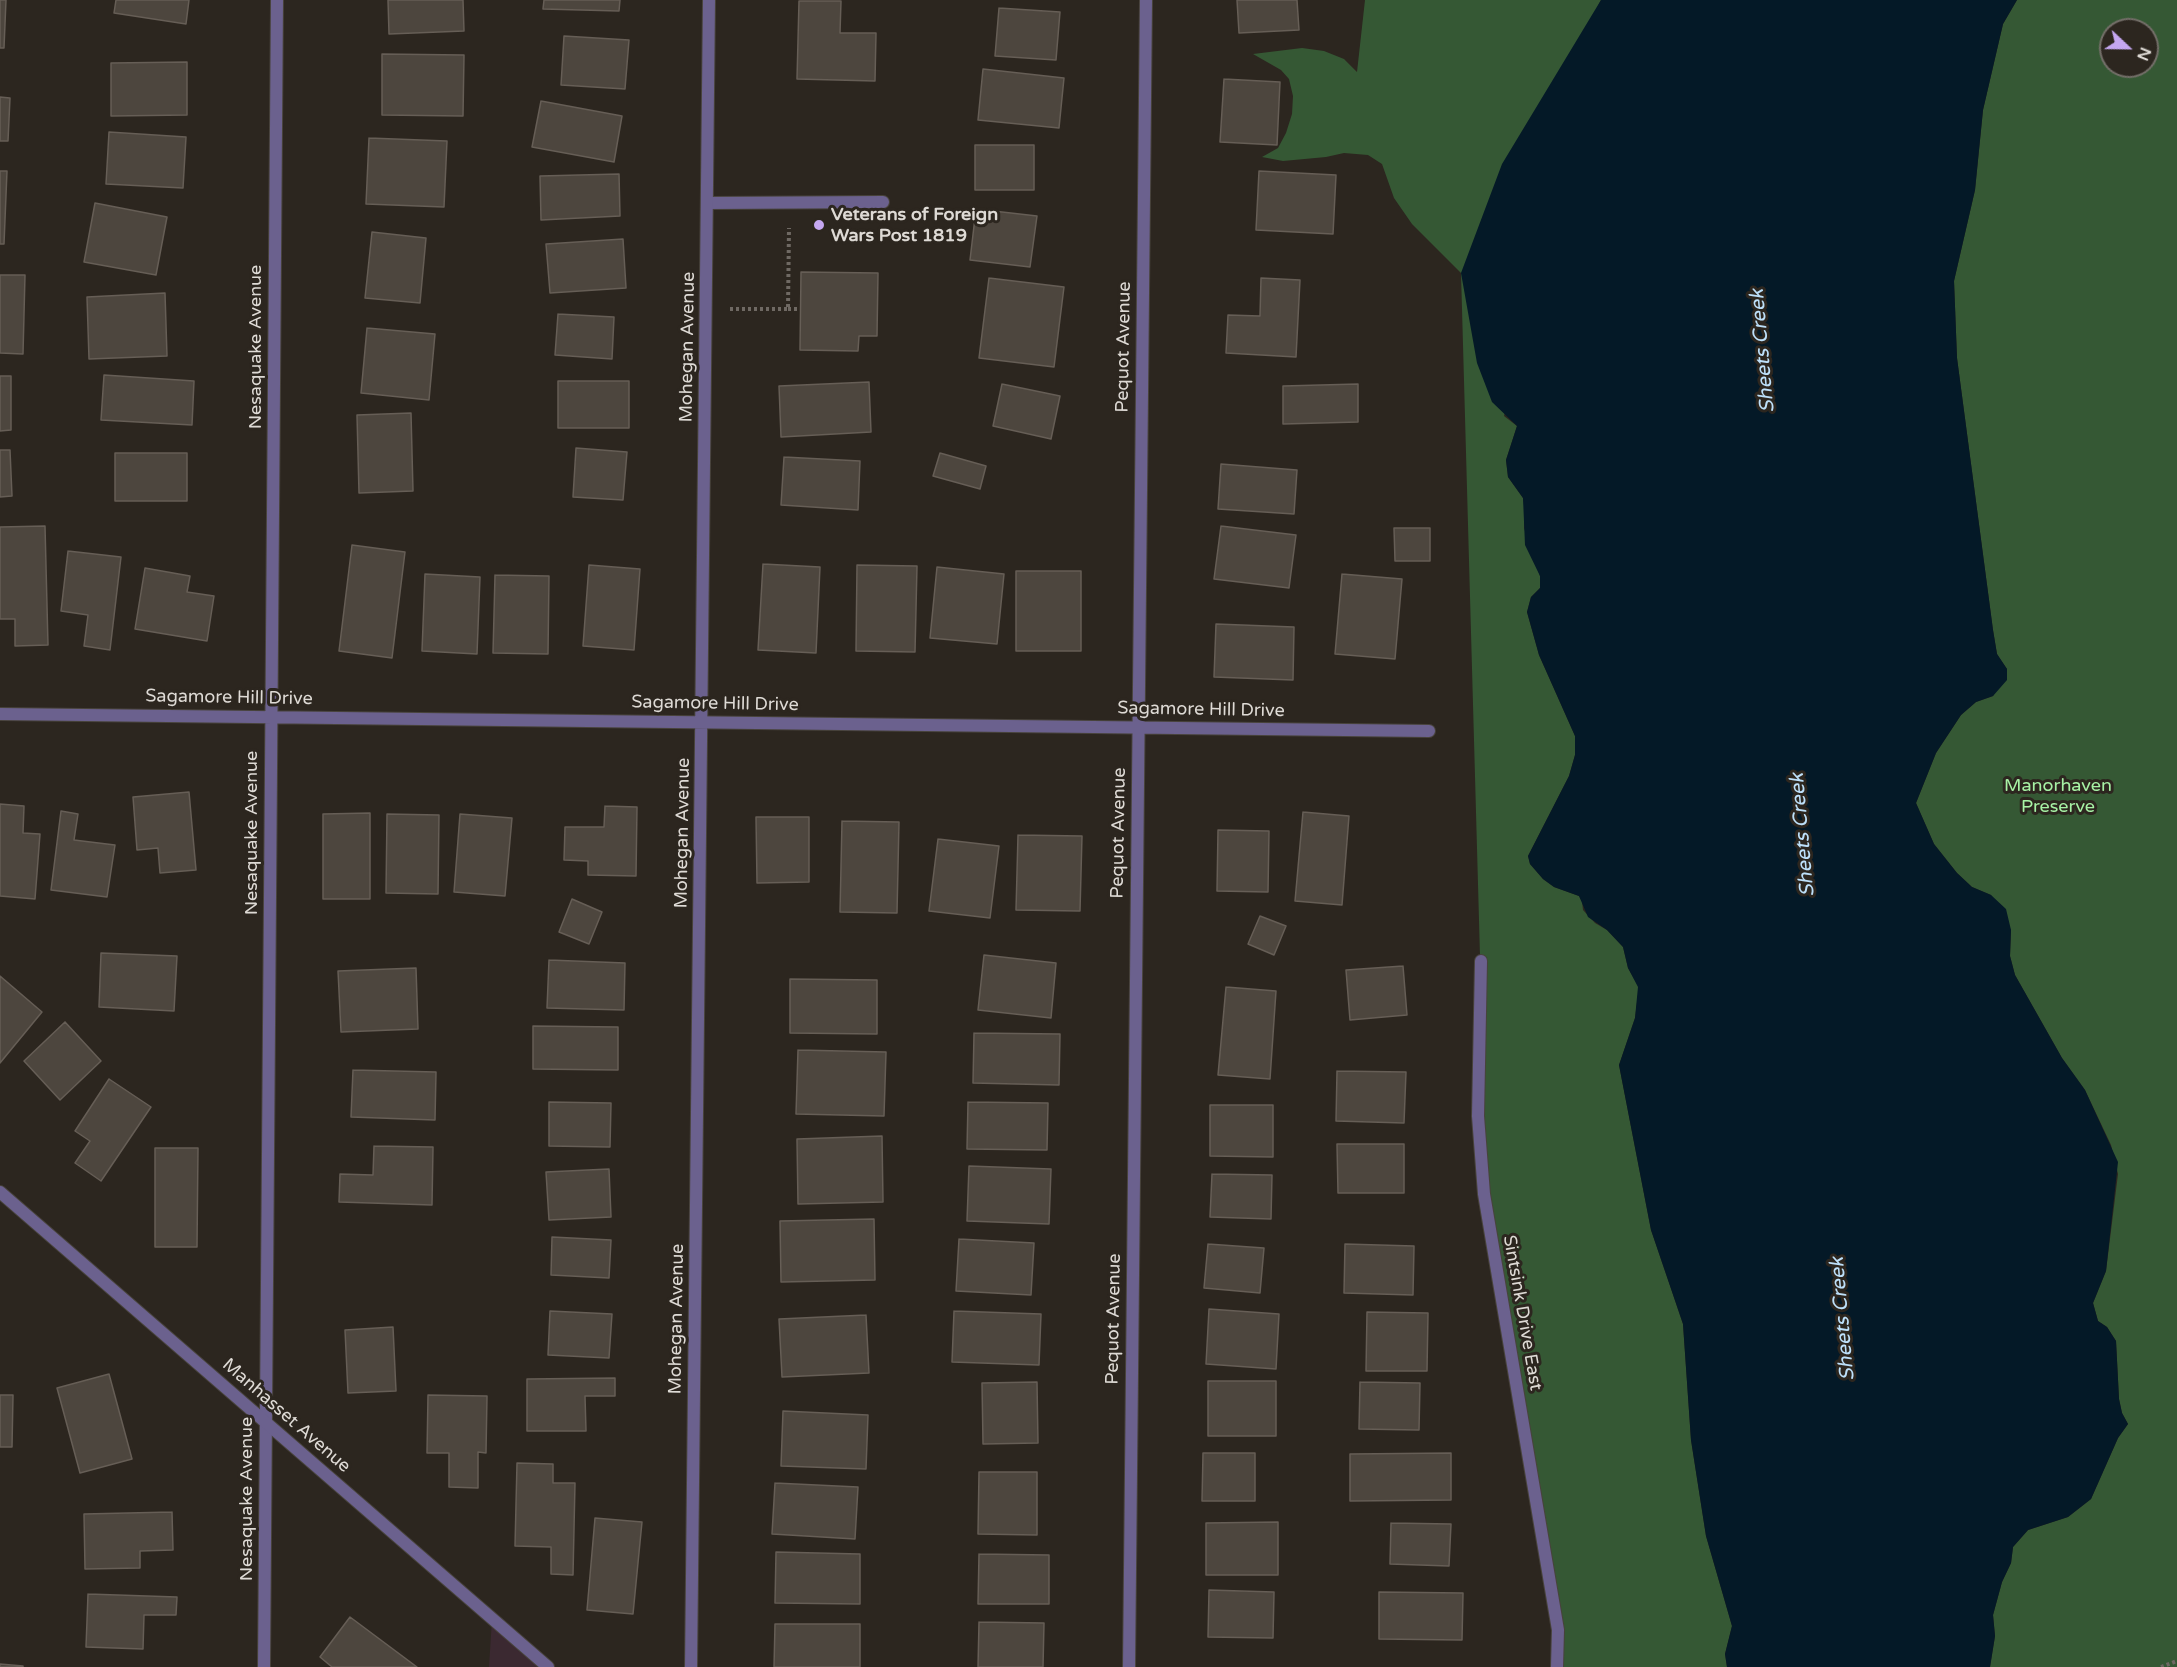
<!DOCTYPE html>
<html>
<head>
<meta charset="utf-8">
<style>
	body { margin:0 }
	#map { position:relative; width:2177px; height:1667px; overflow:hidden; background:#2c261f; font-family:"Varela Round",sans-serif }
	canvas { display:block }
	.north { position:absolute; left:2099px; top:18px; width:60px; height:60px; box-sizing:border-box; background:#2c261f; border:2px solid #736e68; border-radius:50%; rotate:112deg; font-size:16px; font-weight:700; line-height:24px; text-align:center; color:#dedad5 }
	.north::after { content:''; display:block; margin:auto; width:21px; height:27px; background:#c5a7f1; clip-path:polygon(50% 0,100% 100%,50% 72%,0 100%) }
</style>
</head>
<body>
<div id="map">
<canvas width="2177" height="1667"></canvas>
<div class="north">N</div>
</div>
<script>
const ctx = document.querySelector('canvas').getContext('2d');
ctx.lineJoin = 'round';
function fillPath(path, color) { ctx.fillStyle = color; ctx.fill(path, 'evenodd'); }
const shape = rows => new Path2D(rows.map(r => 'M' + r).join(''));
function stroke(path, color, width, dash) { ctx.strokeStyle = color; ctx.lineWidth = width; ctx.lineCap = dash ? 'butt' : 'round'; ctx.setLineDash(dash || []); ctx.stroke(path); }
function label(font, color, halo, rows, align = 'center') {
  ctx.font = font + ' "Varela Round",sans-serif'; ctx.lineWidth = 6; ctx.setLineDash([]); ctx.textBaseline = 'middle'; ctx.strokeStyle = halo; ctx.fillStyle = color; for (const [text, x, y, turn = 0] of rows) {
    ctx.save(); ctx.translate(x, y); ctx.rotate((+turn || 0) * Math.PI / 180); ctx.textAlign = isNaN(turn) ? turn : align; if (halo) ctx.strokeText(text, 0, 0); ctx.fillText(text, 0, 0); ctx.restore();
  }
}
const commercial = shape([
	[492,1619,548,1667,489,1667]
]);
const green = shape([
	[1365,0,1601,0,1597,8,1504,416,1517,426,1506,460,1508,477,1523,498,1525,513,1524,528,1540,576,1540,588,1531,597,1527,612,1539,655,1575,736,1575,755,1569,776,1528,856,1530,864,1543,879,1554,887,1579,896,1582,901,1583,910,1595,923,1607,930,1623,947,1628,968,1639,987,1635,1018,1619,1065,1651,1230,1683,1324,1691,1440,1706,1536,1732,1626,1725,1654,1727,1667,1557,1667,1559,1660,1484,1194,1480,956,1461,273,1412,224,1394,198,1382,164,1368,155,1344,153,1326,157,1283,161,1262,157,1278,148,1286,133,1292,114,1293,96,1289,79,1281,70,1253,54,1302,48,1324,51,1344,59,1357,72],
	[2017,0,2177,0,2177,1667,1990,1667,1995,1636,1993,1615,2002,1582,2011,1563,2013,1547,2028,1530,2068,1517,2091,1499,2118,1438,2128,1424,2122,1413,2119,1399,2116,1341,2107,1327,2098,1321,2093,1303,2106,1271,2118,1174,2111,1145,2085,1090,2062,1058,2015,975,2010,956,2011,930,1991,895,1972,887,1957,873,1934,844,1916,803,1936,753,1961,715,1976,702,1993,696,2007,669,1997,654,1993,630,1957,358,1954,281,1975,190,1983,110,2003,24],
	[2111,30,2147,30,2147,66,2111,66]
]);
const water = shape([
	[1601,0,2017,0,2003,24,1983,110,1975,190,1954,281,1957,358,1993,630,1997,654,2007,669,2007,680,1993,696,1976,702,1961,715,1936,753,1916,803,1934,844,1957,873,1972,887,1991,895,2006,909,2011,930,2010,956,2015,975,2062,1058,2085,1090,2118,1162,2106,1271,2093,1303,2098,1321,2107,1327,2116,1341,2119,1399,2122,1413,2128,1424,2118,1438,2091,1499,2068,1517,2028,1530,2013,1547,2011,1563,2002,1582,1993,1615,1995,1636,1990,1667,1727,1667,1725,1654,1732,1626,1706,1536,1691,1440,1683,1324,1651,1230,1619,1065,1635,1018,1638,987,1628,968,1623,947,1607,930,1588,917,1579,896,1554,887,1543,879,1530,864,1528,856,1569,776,1575,755,1575,736,1539,655,1527,612,1531,597,1540,588,1540,576,1525,545,1523,498,1508,477,1506,460,1517,426,1492,402,1477,363,1461,273,1502,164]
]);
const building = shape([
	[0,0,6,0,4,48,0,48,0,0],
	[116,0,189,0,186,24,114,13,116,0],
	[388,0,463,0,464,31,389,34,388,0],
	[544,0,620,0,619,11,543,9,544,0],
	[1237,0,1297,0,1299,30,1239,33,1237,0],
	[799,1,841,1,840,33,876,33,875,81,797,79,799,1],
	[999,8,1060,12,1056,60,995,56,999,8],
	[564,36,629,40,625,89,561,85,564,36],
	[382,54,464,55,463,116,382,115,382,54],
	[187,62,187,115,111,116,111,63,187,62],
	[983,69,1064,78,1059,128,978,120,983,69],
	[1224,79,1280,82,1277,145,1220,142,1224,79],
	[0,97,10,98,8,141,0,141,0,97],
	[541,101,622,116,614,162,532,147,541,101],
	[109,132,186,137,183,188,106,184,109,132],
	[369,138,447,141,444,207,366,204,369,138],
	[975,145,1034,145,1034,190,975,190,975,145],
	[0,171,7,171,4,244,0,244,0,171],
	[1259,171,1336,175,1333,234,1256,230,1259,171],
	[619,174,620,216,541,220,540,176,619,174],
	[95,203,167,217,156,275,84,262,95,203],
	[976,209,1037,216,1030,267,970,260,976,209],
	[372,232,426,238,420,303,365,298,372,232],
	[623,239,626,288,550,293,546,244,623,239],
	[801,272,878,273,877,336,859,336,858,351,800,350,801,272],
	[0,275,25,275,23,354,0,353,0,275],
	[989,278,1064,287,1054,367,979,358,989,278],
	[1261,278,1300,280,1296,357,1226,353,1228,315,1260,316,1261,278],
	[165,293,167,356,89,359,87,297,165,293],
	[558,314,614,317,612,359,555,355,558,314],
	[367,328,435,334,429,400,361,393,367,328],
	[104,375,194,381,192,425,101,420,104,375],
	[0,376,11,376,11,430,0,431,0,376],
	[558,381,629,381,629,428,558,428,558,381],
	[869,382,871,432,781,437,779,386,869,382],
	[1002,384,1060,396,1051,439,993,426,1002,384],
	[1358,384,1358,422,1283,424,1283,386,1358,384],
	[411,413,413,491,359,493,357,415,411,413],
	[576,448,627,452,623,500,573,497,576,448],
	[0,450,10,450,12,496,0,497,0,450],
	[115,453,187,453,187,501,115,501,115,453],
	[940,453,986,466,980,489,933,476,940,453],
	[784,457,860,461,858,510,781,505,784,457],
	[1221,464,1297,470,1294,514,1218,509,1221,464],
	[45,526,48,645,15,646,15,619,0,619,0,527,45,526],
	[1221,526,1296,535,1289,588,1214,579,1221,526],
	[1394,528,1430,528,1430,561,1395,561,1394,528],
	[352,545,405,552,392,658,339,651,352,545],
	[68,551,121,557,110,650,84,646,88,615,61,611,68,551],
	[763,564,820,567,816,653,758,650,763,564],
	[589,565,640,569,634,650,583,646,589,565],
	[857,565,917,566,915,652,856,651,857,565],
	[937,567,1004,574,997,644,930,638,937,567],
	[145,568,190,576,187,592,214,596,207,641,135,629,145,568],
	[1016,571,1081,571,1081,651,1016,651,1016,571],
	[425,574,480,577,477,654,422,651,425,574],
	[1342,574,1402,579,1395,659,1335,654,1342,574],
	[495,575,549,576,548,654,493,653,495,575],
	[1216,624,1294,627,1293,680,1214,677,1216,624],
	[189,792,196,870,160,873,158,848,137,850,133,797,189,792],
	[0,804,24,806,23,833,40,834,35,899,0,896,0,804],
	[605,806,637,807,636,876,588,875,588,861,564,860,565,827,604,827,605,806],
	[61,811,78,814,74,840,115,845,107,897,51,890,61,811],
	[1303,812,1349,816,1342,905,1295,901,1303,812],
	[370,813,370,899,323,899,323,814,370,813],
	[387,814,439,815,438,894,386,893,387,814],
	[460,814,512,818,505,896,454,892,460,814],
	[756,817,809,817,809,882,757,883,756,817],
	[842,821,899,822,897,913,840,912,842,821],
	[1218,830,1269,831,1268,892,1217,891,1218,830],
	[1018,835,1082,836,1080,911,1016,910,1018,835],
	[938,839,999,846,990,918,929,911,938,839],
	[572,899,602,912,589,944,559,932,572,899],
	[1260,916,1286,926,1274,955,1248,944,1260,916],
	[101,953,177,956,174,1011,99,1007,101,953],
	[984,955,1056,963,1051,1018,978,1010,984,955],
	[549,960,625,963,624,1010,547,1008,549,960],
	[1403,966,1407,1015,1350,1020,1346,970,1403,966],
	[416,968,418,1029,341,1032,338,971,416,968],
	[0,976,42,1012,0,1063,0,976],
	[790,979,877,980,877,1034,790,1033,790,979],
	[1226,987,1276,991,1270,1079,1218,1075,1226,987],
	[65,1022,101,1061,60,1100,24,1061,65,1022],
	[533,1026,618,1027,618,1070,533,1069,533,1026],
	[974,1033,1060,1034,1059,1085,973,1083,974,1033],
	[798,1050,886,1052,884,1116,796,1114,798,1050],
	[353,1070,436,1072,435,1120,351,1117,353,1070],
	[1337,1071,1406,1072,1404,1123,1336,1121,1337,1071],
	[109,1079,151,1107,101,1181,75,1163,90,1141,75,1131,109,1079],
	[549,1102,611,1103,610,1147,549,1146,549,1102],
	[968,1102,1048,1103,1047,1150,967,1149,968,1102],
	[1210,1105,1273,1105,1273,1157,1210,1156,1210,1105],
	[882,1136,883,1202,798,1204,797,1139,882,1136],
	[1337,1144,1404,1144,1404,1193,1338,1193,1337,1144],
	[374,1146,433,1147,432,1205,339,1202,340,1174,373,1175,374,1146],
	[155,1148,198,1148,197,1247,155,1247,155,1148],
	[969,1166,1051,1169,1049,1224,967,1221,969,1166],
	[609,1169,611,1217,549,1220,546,1172,609,1169],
	[1212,1174,1272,1175,1271,1219,1210,1217,1212,1174],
	[874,1219,875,1280,781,1282,780,1221,874,1219],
	[552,1237,611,1240,609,1278,551,1275,552,1237],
	[959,1239,1034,1243,1031,1295,956,1291,959,1239],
	[1208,1244,1264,1248,1260,1293,1204,1288,1208,1244],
	[1345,1244,1414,1246,1413,1295,1344,1293,1345,1244],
	[1209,1309,1279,1314,1276,1369,1206,1364,1209,1309],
	[550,1311,612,1314,609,1358,548,1355,550,1311],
	[954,1311,1041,1314,1039,1365,952,1362,954,1311],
	[1367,1312,1428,1313,1427,1371,1366,1371,1367,1312],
	[866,1315,869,1373,782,1377,779,1319,866,1315],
	[393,1327,396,1391,348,1393,345,1330,393,1327],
	[109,1374,132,1459,80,1473,57,1388,109,1374],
	[615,1378,615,1396,585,1396,586,1431,527,1431,527,1379,615,1378],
	[1208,1381,1276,1381,1276,1436,1208,1436,1208,1381],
	[1037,1382,1038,1443,983,1444,982,1383,1037,1382],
	[1360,1382,1420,1383,1419,1430,1359,1429,1360,1382],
	[0,1395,13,1395,12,1447,0,1447,0,1395],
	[428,1395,487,1396,486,1453,478,1452,478,1488,449,1487,449,1453,427,1453,428,1395],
	[783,1411,868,1415,866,1469,781,1466,783,1411],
	[1203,1453,1255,1453,1255,1501,1202,1501,1203,1453],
	[1451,1453,1451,1500,1350,1501,1350,1454,1451,1453],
	[517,1463,553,1464,553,1483,575,1483,573,1575,551,1574,551,1547,515,1546,517,1463],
	[979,1472,1037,1472,1037,1535,978,1534,979,1472],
	[775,1483,858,1487,855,1539,772,1534,775,1483],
	[172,1512,173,1550,140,1551,140,1568,85,1569,84,1514,172,1512],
	[595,1518,642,1522,633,1614,587,1610,595,1518],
	[1278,1522,1278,1575,1206,1575,1206,1523,1278,1522],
	[1391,1523,1451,1524,1449,1566,1390,1564,1391,1523],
	[776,1552,860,1554,860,1604,775,1603,776,1552],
	[979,1554,1049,1555,1049,1604,978,1604,979,1554],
	[1209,1590,1274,1592,1273,1638,1208,1637,1209,1590],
	[1379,1592,1463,1593,1462,1640,1379,1639,1379,1592],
	[88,1594,177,1597,176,1615,144,1615,143,1649,86,1647,88,1594],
	[350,1617,417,1667,332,1667,320,1657,350,1617],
	[979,1622,1044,1623,1043,1667,978,1667,979,1622],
	[775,1624,860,1624,860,1667,774,1667,775,1624],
	[0,1664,23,1666,23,1667,0,1667,0,1664]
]);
const path = shape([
	[730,309,788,309,789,228],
	[788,309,800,309],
	[2161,1667,2177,1661]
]);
const service = shape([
	[707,203,883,202]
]);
const minor = shape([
	[0,714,1429,731],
	[1481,961,1478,1116,1484,1194,1558,1630,1557,1667],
	[264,1667,277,0],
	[691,1667,709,0],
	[1129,1667,1146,0]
]);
const tertiary = shape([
	[0,1192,548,1667]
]);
const markers = [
	[819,225,6,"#c5a7f1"]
];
const poiNames = [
	["Veterans of Foreign",831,215],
	["Wars Post 1819",831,236]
];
const streetNames = [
	["Nesaquake Avenue",256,347,-90],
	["Mohegan Avenue",688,347,-89],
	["Pequot Avenue",1124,347,-89],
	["Sagamore Hill Drive",229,698,1],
	["Sagamore Hill Drive",715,704,1],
	["Sagamore Hill Drive",1201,710,1],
	["Nesaquake Avenue",252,833,-90],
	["Mohegan Avenue",683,833,-89],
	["Pequot Avenue",1119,833,-89],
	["Sintsink Drive East",1522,1313,80],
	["Mohegan Avenue",677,1319,-89],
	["Pequot Avenue",1114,1319,-89],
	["Manhasset Avenue",286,1416,41],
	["Nesaquake Avenue",247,1499,-90]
];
const parkNames = [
	["Manorhaven",2058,786],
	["Preserve",2058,807]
];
const waterNames = [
	["Sheets Creek",1763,351,-95],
	["Sheets Creek",1803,835,-95],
	["Sheets Creek",1843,1319,-95]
];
fillPath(commercial, '#3b2931');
fillPath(green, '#355834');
fillPath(water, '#041927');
fillPath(building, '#4d463e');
stroke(building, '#665e56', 1.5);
stroke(service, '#48433c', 14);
stroke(minor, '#48433c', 14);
stroke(tertiary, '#48433c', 14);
stroke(path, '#6f6963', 4, [3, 3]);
stroke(service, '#6b618e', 12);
stroke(minor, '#6b618e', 12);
stroke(tertiary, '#6b618e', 12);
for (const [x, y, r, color] of markers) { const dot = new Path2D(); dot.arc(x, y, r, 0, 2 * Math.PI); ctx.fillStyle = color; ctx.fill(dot); stroke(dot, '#2c261f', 2); }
label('bold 18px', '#dedad5', '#2c261f', poiNames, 'left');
label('18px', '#dedad5', '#2c261f', streetNames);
label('18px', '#a7f2a5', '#2c261f', parkNames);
label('italic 20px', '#bde0fa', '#2c261f', waterNames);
</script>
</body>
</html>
